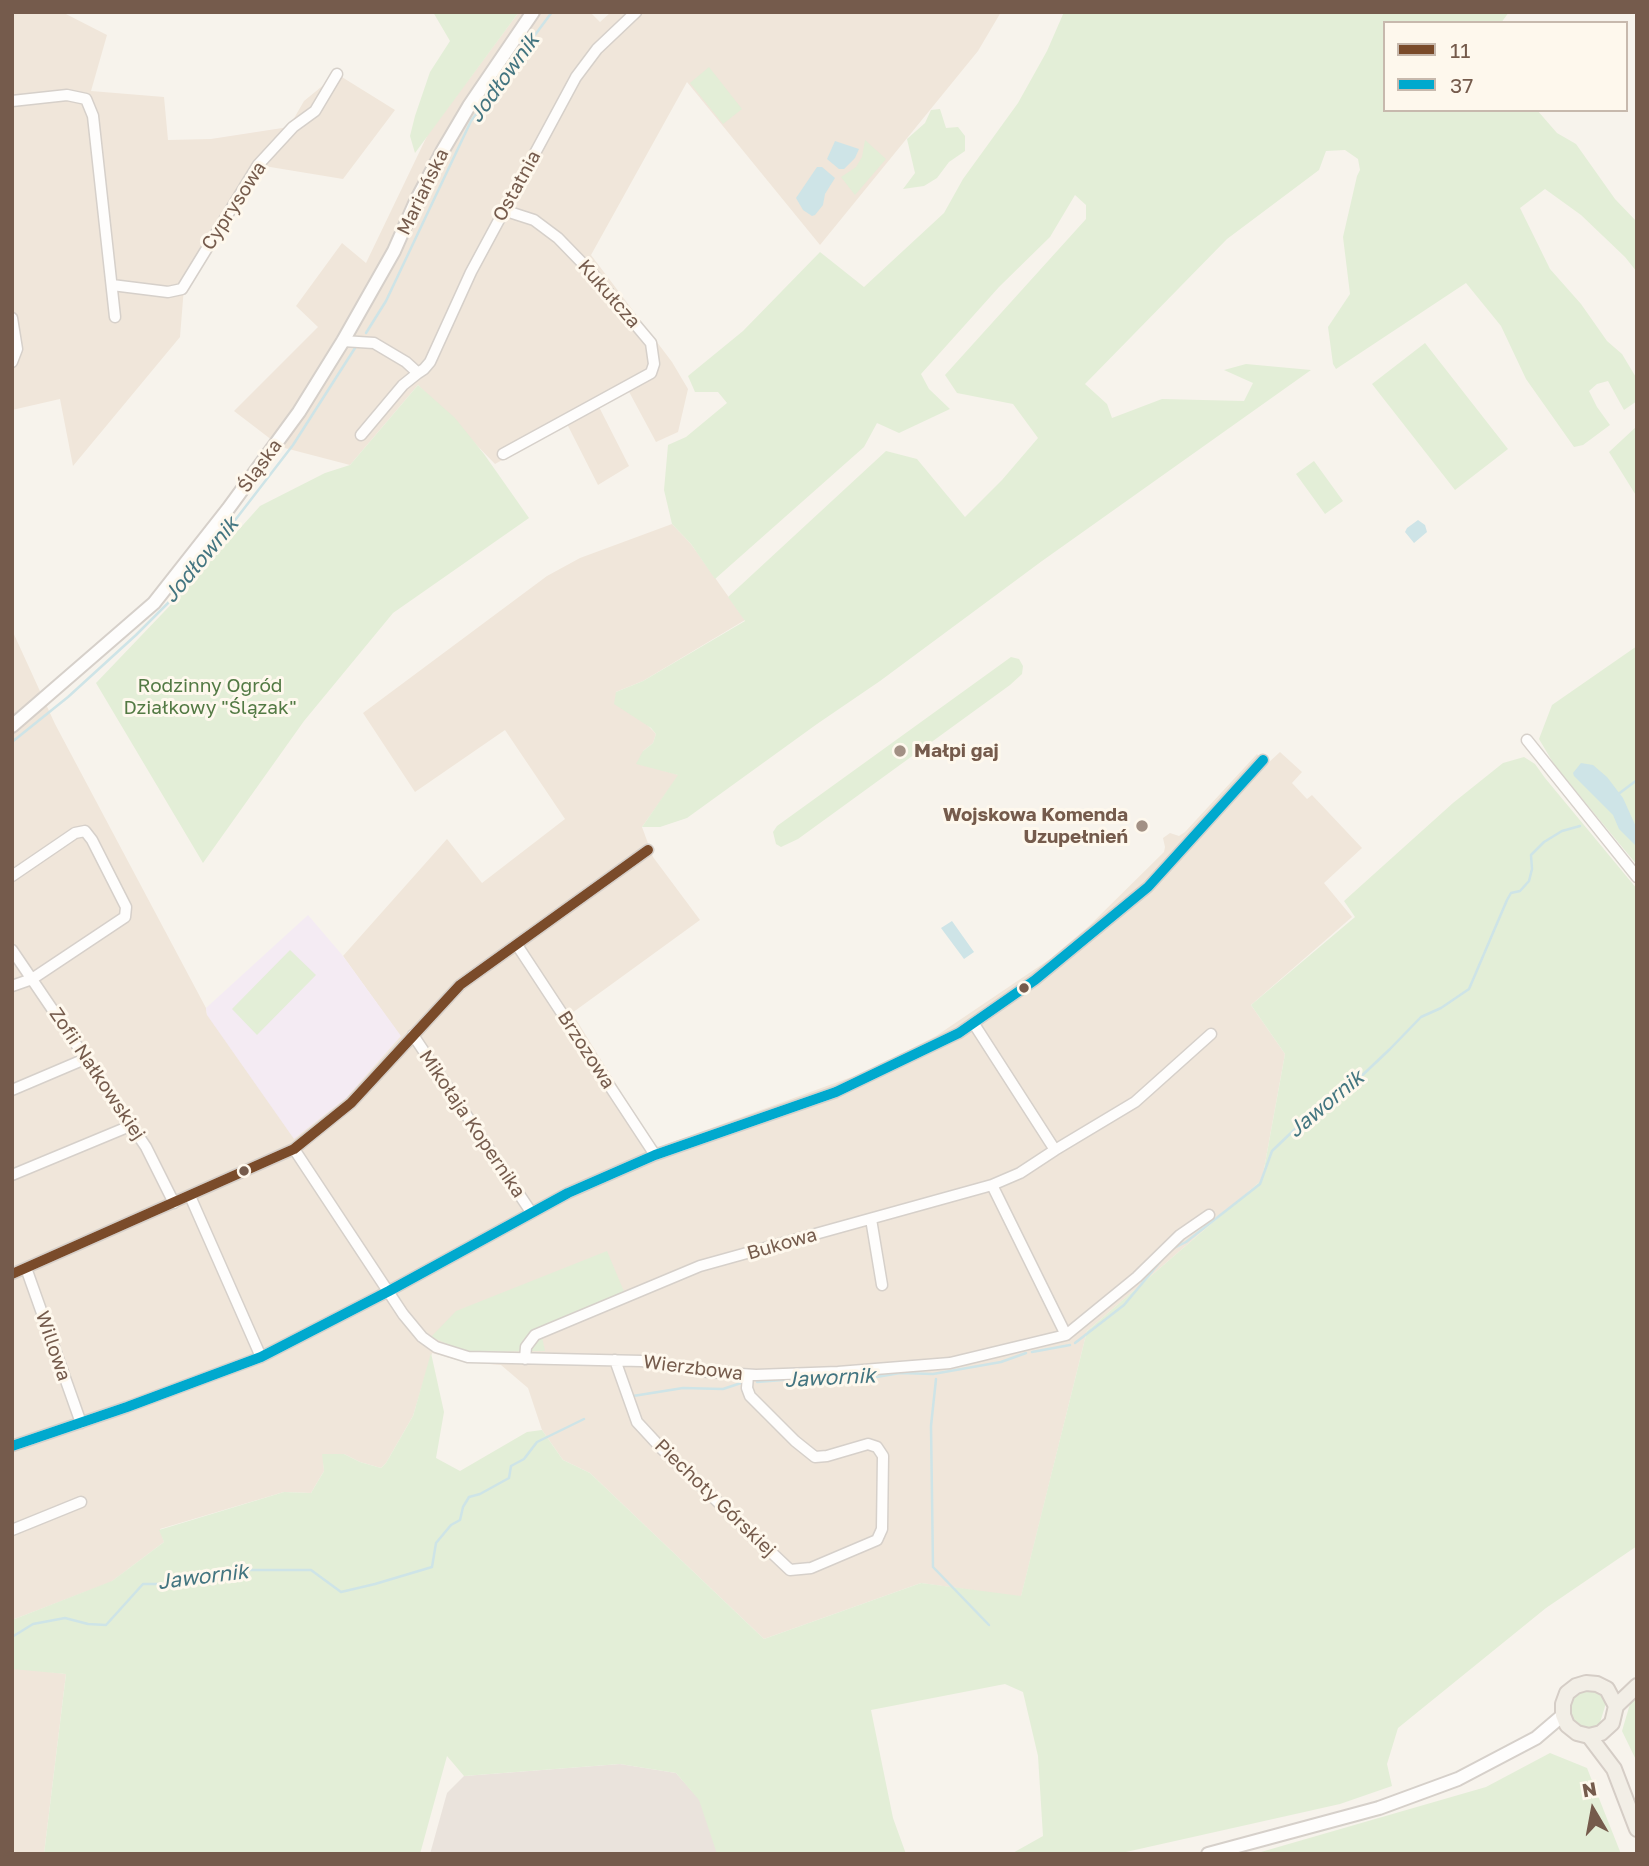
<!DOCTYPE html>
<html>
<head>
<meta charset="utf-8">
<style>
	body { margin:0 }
	#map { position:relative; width:1649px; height:1866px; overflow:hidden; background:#f7f3ec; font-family:"Golos Text",sans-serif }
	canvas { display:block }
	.frame { position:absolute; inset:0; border:14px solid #755b4c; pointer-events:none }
	.legend { position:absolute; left:1383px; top:21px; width:245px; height:91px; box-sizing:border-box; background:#fef8ed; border:2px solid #c7b9ad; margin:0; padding:9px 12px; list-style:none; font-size:21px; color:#755b4c }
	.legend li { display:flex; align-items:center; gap:14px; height:35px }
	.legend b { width:35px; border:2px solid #c7b9ad }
	.north { position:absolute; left:1558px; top:1775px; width:70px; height:70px; -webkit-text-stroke:5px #fef8ed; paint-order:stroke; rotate:350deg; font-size:19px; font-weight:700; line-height:28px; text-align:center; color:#755b4c }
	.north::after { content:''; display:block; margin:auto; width:24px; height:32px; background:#755b4c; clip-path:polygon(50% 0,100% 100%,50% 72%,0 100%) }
</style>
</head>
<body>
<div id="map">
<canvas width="1649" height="1866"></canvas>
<div class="frame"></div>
<ul class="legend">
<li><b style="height:9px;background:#7a4b2a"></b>11</li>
<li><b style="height:9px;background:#00a9ce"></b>37</li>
</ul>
<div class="north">N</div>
</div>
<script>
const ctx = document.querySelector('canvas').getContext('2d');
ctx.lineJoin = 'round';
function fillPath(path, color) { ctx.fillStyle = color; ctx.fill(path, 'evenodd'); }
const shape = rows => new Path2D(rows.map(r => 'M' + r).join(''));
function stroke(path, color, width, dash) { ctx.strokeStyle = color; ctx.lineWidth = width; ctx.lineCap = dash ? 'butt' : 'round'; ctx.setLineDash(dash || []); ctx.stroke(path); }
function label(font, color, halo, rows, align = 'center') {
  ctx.font = font + ' "Golos Text",sans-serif'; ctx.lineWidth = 6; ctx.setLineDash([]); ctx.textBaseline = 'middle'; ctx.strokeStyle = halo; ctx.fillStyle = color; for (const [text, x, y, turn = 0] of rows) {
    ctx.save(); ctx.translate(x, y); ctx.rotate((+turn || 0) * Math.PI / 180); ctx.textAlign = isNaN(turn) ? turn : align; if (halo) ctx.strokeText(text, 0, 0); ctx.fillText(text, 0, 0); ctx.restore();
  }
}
const residential = shape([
	[12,12,62,12,107,35,91,91,164,97,168,140,211,139,289,127,304,101,337,74,395,110,343,179,258,165,184,287,180,337,73,466,60,399,12,410],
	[519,12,590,12,600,22,611,12,1001,12,978,51,820,245,687,82,591,255,672,362,688,389,678,432,656,442,627,388,598,405,629,466,598,485,567,424,495,464,418,385,350,465,281,447,234,411,318,327,296,306,342,243,366,263,428,134],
	[672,524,691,544,745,620,643,681,616,692,656,734,653,743,643,751,665,771,679,775,642,827,653,857,700,920,572,1013,654,1145,659,1147,868,1071,936,1036,1050,959,1089,926,1164,852,1165,847,1163,838,1170,833,1179,836,1185,832,1257,754,1267,764,1280,752,1302,772,1292,783,1307,799,1312,795,1362,848,1324,883,1352,917,1251,1005,1285,1054,1262,1180,1087,1331,1021,1597,921,1583,764,1639,590,1473,563,1460,542,1430,528,1388,501,1365,464,1362,432,1353,413,1416,386,1463,381,1468,360,1462,344,1454,323,1455,324,1471,311,1493,284,1492,160,1529,164,1542,111,1582,12,1620,12,630,55,724,206,1008,207,1015,400,1036,343,956,447,839,482,883,565,819,505,730,415,792,363,713,547,576,580,558],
	[18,1668,66,1674,44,1854,12,1854,12,1669]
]);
const industrial = shape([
	[620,1764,676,1773,700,1800,718,1854,430,1854,447,1793,464,1776]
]);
const education = shape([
	[308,915,343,956,401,1036,346,1098,294,1139,207,1015,206,1008]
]);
const green = shape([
	[433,12,519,12,415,153,410,136,415,116,430,72,450,41],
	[1064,12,1509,12,1501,23,1385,23,1385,110,1537,110,1557,133,1576,144,1615,199,1637,222,1637,272,1625,257,1581,215,1545,189,1520,208,1550,269,1581,304,1607,341,1622,354,1637,379,1637,401,1624,410,1608,381,1597,384,1589,391,1597,407,1610,425,1583,445,1574,447,1526,379,1501,326,1466,283,1336,369,1333,364,1328,327,1350,294,1343,237,1357,176,1360,170,1358,159,1345,150,1326,151,1319,170,1227,239,1085,384,1107,404,1112,418,1162,399,1244,401,1253,383,1224,370,1246,364,1311,370,1042,561,880,681,817,724,687,818,660,827,642,827,678,775,636,764,643,751,653,743,656,734,651,728,614,704,616,692,643,681,745,621,728,597,886,451,917,459,965,517,1002,480,1038,438,1013,404,957,393,945,375,1086,219,1086,205,1075,195,1050,237,999,287,921,374,929,389,950,409,899,433,877,423,864,447,715,579,691,544,672,524,664,490,668,445,686,437,727,403,718,392,695,392,688,376,743,331,820,252,864,287,944,213,963,179,1018,103,1047,51],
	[709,67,742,109,723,124,690,83],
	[940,109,946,128,958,127,965,136,965,151,949,162,937,178,924,186,903,189,915,173,907,139,925,123,931,110],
	[865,140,886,159,855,195,841,177,856,167,862,157],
	[1425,343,1508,449,1455,490,1372,384],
	[418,385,455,418,484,454,529,518,393,613,304,721,203,863,96,683,183,592,260,506,325,473,350,465],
	[1637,426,1637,497,1609,452],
	[1314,461,1343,501,1325,514,1296,474],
	[1637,646,1637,865,1555,766,1539,739,1552,705],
	[1011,657,1019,659,1023,666,1022,674,1010,685,798,839,781,847,776,844,773,832,777,826],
	[1524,757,1535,764,1545,778,1637,889,1637,1546,1546,1608,1398,1728,1387,1764,1392,1786,1340,1804,1117,1854,1011,1854,1043,1836,1038,1756,1023,1692,1005,1684,871,1710,893,1818,906,1854,717,1854,699,1800,676,1773,620,1764,464,1776,447,1756,420,1854,44,1854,66,1674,12,1669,12,1620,112,1581,164,1542,159,1530,284,1492,311,1493,324,1471,322,1454,344,1454,360,1462,381,1468,386,1463,413,1416,431,1353,444,1412,436,1458,460,1471,527,1432,542,1430,563,1460,590,1473,764,1639,921,1583,1021,1596,1087,1331,1262,1180,1285,1054,1251,1005,1355,917,1344,901,1453,803,1503,763],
	[290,950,316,975,257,1035,232,1009],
	[607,1251,628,1301,542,1337,545,1351,466,1352,431,1337,456,1311],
	[1589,1688,1602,1693,1607,1700,1598,1729,1590,1731,1577,1728,1569,1717,1568,1703,1576,1692],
	[1637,1695,1637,1762,1622,1731,1632,1697],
	[1550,1753,1587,1768,1621,1854,1254,1854,1486,1787]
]);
const water = shape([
	[835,141,859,149,855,158,844,169,839,169,827,159],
	[817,167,822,167,835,178,825,194,823,205,815,215,812,216,803,210,796,198],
	[1418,520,1425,525,1427,532,1414,543,1405,532,1407,528],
	[1581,763,1593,765,1607,777,1623,798,1637,829,1637,847,1619,829,1613,815,1574,776,1573,773],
	[952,921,974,952,964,959,941,928]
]);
const stream = shape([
	[366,333,386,301,471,121,552,12],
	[12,742,68,697,136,635,182,589,293,445,355,348],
	[1617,795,1637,780],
	[1172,1249,1186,1242,1260,1184,1272,1151,1315,1110,1333,1103,1390,1049,1421,1017,1441,1008,1469,989,1507,900,1511,893,1520,891,1529,881,1532,869,1531,855,1544,842,1562,831,1580,826],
	[1075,1343,1124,1305,1165,1256],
	[1032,1352,1070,1345],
	[827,1377,840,1378,847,1382,900,1373,933,1374,1001,1362,1026,1353],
	[936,1379,931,1426,933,1567,989,1625],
	[757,1382,807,1378],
	[633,1396,683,1388,723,1389,741,1383],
	[12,1637,33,1624,65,1618,88,1624,106,1625,143,1584,168,1584,232,1570,311,1570,341,1592,375,1584,432,1567,436,1543,451,1525,460,1520,463,1507,469,1497,480,1494,509,1478,511,1466,524,1459,537,1442,584,1419]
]);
const minor = shape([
	[12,101,67,95,86,99,93,116,115,317],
	[112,285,168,292,182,289,258,165,293,127,315,111,337,74],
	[12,318,17,349,12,362],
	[343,341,374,343,406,362,418,373,403,385,361,435],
	[418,373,424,369,430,362,471,272,576,77,597,49,636,12],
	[503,454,651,373,654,364,651,343,592,273,558,238,534,220,503,210],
	[1527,740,1637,877],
	[12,876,75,833,85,831,92,840,126,907,125,917,32,979,12,986],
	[517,945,655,1155],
	[12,950,146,1147,174,1203],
	[974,1024,1055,1150,1135,1102,1211,1034],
	[413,1035,531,1212],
	[12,1090,85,1059],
	[294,1149,403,1314,422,1337,436,1347,468,1357,642,1361,709,1372,756,1375,838,1372,950,1363,1066,1335,992,1185],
	[12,1175,130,1126],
	[190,1196,261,1357],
	[871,1219,882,1285],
	[26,1268,81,1423],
	[12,1274,294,1149,351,1103,460,985,648,850],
	[1066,1335,1137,1277,1180,1235,1209,1215],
	[525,1359,526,1347,535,1335,700,1266,992,1185,1020,1173,1055,1150],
	[615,1360,637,1422,662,1449,790,1570,811,1568,877,1540,882,1529,883,1456,877,1447,868,1444,827,1456,815,1457,795,1441,750,1396,747,1388,748,1375],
	[12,1446,127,1407,261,1357,389,1291,568,1193,655,1155,836,1092,959,1033,1035,980,1148,887,1263,760],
	[12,1530,81,1502]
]);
const tertiary = shape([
	[12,726,154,603,228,509,299,412,343,341,394,251,417,199,443,150,469,106,533,12],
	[1208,1854,1379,1808,1458,1779,1536,1738,1563,1715]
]);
const primary = shape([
	[1616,1706,1607,1689,1597,1684,1586,1683,1576,1686,1567,1693,1563,1704,1563,1715,1567,1725,1577,1733,1589,1736,1601,1733,1612,1723,1616,1706,1637,1686],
	[1589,1736,1614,1769,1637,1829]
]);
const bus1 = shape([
	[12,1274,294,1149,351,1103,460,985,648,850]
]);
const bus2 = shape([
	[12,1446,127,1407,261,1357,389,1291,568,1193,655,1155,836,1092,959,1033,1035,980,1148,887,1263,760]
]);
const markers = [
	[900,751,7,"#a29084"],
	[1142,826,7,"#a29084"],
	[1024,988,6,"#755b4c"],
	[244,1171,6,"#755b4c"]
];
const streetNames = [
	["Ostatnia",517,186,-61],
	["Mariańska",423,192,-64],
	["Cyprysowa",234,206,-57],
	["Kukułcza",609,294,49],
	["Śląska",260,466,-54],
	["Brzozowa",586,1050,57],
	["Zofii Nałkowskiej",97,1074,56],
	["Mikołaja Kopernika",472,1124,56],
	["Bukowa",782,1244,-16],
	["Willowa",53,1346,71],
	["Wierzbowa",693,1368,7],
	["Piechoty Górskiej",715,1498,44]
];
const parkNames = [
	["Rodzinny Ogród",210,686],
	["Działkowy \"Ślązak\"",210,708]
];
const poiNames = [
	["Małpi gaj",914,751],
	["Wojskowa Komenda",1128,815,"right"],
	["Uzupełnień",1128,837,"right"]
];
const waterNames = [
	["Jodłownik",504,78,-54],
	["Jodłownik",201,560,-50],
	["Jawornik",1326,1104,-40],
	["Jawornik",830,1378,-3],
	["Jawornik",203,1577,-7]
];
fillPath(residential, '#f0e6da');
fillPath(industrial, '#eae3dc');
fillPath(education, '#f4ebf3');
fillPath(green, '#e3eed7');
fillPath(water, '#cee4e7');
stroke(stream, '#cee4e7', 2.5);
stroke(minor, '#d6d0ca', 13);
stroke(tertiary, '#d6d0ca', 16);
stroke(primary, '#d5cdc6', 18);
stroke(minor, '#fefdfc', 10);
stroke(tertiary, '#fefdfc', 12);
stroke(primary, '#f2eee6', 14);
stroke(bus1, '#7a4b2a', 10);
stroke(bus2, '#00a9ce', 10);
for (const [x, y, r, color] of markers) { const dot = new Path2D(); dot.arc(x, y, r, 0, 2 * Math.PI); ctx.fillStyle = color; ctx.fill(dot); stroke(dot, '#fef8ed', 2.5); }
label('19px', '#755b4c', '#fef8ed', streetNames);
label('19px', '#537a44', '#fef8ed', parkNames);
label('bold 19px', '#755b4c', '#fef8ed', poiNames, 'left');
label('italic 21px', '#437580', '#fef8ed', waterNames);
</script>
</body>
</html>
